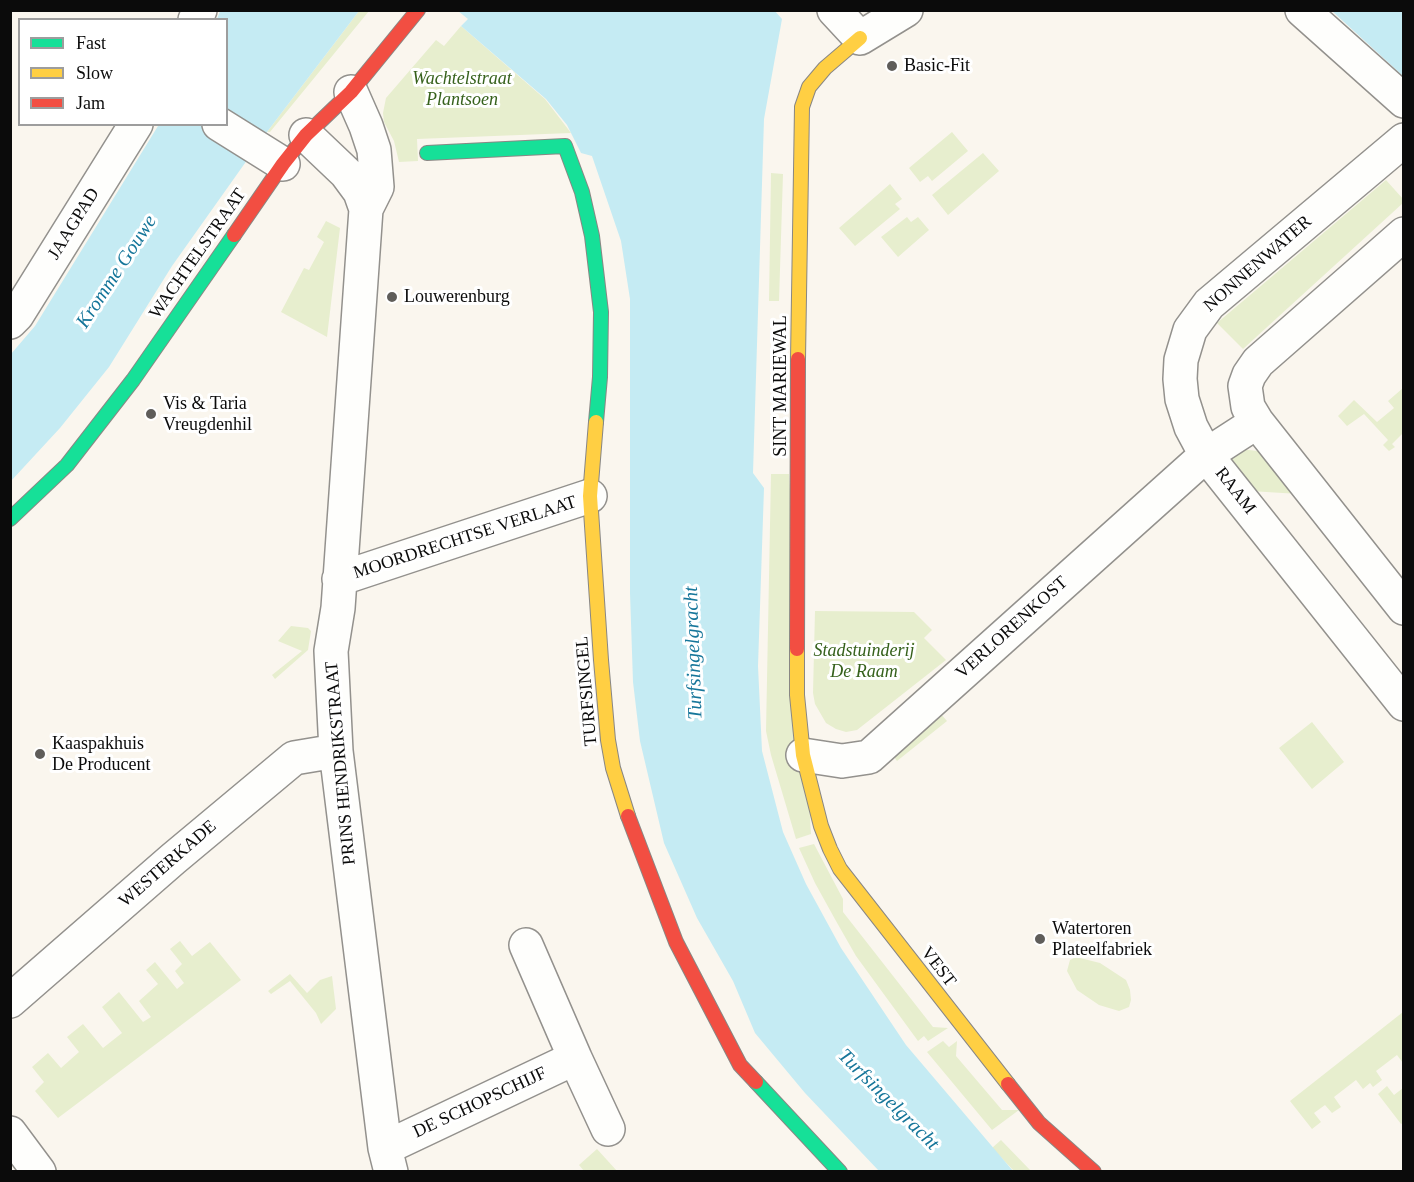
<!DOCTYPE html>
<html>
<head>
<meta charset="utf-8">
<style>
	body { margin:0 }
	#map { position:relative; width:1414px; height:1182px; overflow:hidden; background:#faf6ee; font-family:Georgia,serif }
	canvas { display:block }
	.frame { position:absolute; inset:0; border:12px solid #0b0b0b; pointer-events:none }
	.legend { position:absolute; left:18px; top:18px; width:210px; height:108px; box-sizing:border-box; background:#fff; border:2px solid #9d9d9d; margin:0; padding:8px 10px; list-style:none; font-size:18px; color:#0b0b0b }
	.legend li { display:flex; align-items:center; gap:12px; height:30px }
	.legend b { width:30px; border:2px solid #9d9d9d }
</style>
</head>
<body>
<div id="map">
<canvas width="1414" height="1182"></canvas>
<div class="frame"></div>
<ul class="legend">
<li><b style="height:8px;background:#16e098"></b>Fast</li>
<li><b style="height:8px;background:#ffcf43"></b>Slow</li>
<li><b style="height:8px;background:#f24e42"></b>Jam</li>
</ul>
</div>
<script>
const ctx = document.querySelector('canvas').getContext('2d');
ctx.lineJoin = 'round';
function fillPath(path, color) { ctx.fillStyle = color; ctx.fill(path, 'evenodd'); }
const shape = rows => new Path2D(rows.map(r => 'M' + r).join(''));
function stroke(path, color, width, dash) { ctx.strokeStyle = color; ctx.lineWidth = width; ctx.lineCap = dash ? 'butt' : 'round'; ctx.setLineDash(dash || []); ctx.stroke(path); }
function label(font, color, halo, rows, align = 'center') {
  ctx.font = font + ' Georgia,serif'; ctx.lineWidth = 6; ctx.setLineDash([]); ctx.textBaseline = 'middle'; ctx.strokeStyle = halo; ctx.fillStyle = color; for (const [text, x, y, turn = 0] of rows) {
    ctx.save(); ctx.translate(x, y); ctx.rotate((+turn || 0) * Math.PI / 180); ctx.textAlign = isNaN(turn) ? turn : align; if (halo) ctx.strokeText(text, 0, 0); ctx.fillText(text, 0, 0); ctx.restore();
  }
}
const green = shape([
	[359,11,369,11,270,132,267,132],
	[461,26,545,99,571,133,417,139,418,161,399,162,394,141,384,122,383,113,386,98,436,40,444,46],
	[952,132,968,151,932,181,928,176,920,182,909,168],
	[983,153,999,171,948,215,932,195],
	[771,173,783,174,779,301,769,301],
	[1386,180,1403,199,1403,203,1243,349,1217,323],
	[890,184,902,199,895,204,900,209,855,246,839,228],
	[907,217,911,222,918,217,929,230,898,257,881,237],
	[326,221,340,228,327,337,281,312,304,268,309,270,324,242,317,237],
	[1403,388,1403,433,1392,444,1395,447,1389,451,1383,445,1388,440,1364,414,1347,426,1338,416,1354,400,1377,422,1394,408,1388,401],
	[1241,449,1265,452,1299,494,1250,491,1232,466,1231,458],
	[771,474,789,474,811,834,796,839,771,755,766,731],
	[815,611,914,612,932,630,924,638,946,660,857,730,846,732,836,729,826,723,815,704,813,693],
	[291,626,308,628,311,631,308,650,275,679,272,675,302,651,278,641],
	[940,713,947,721,897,761,891,753],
	[1312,722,1344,762,1312,789,1279,748],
	[814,844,843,899,843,912,933,1027,948,1028,928,1041,924,1036,918,1041,856,956,836,921,815,883,799,848],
	[180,941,192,956,210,942,241,980,58,1118,35,1091,44,1082,32,1067,48,1053,61,1068,79,1052,67,1037,83,1024,103,1048,122,1033,102,1007,119,992,143,1022,151,1017,139,1001,158,984,146,970,155,962,177,989,184,983,175,971,182,964,170,949],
	[1076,957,1100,963,1126,980,1130,990,1131,1000,1129,1007,1119,1011,1099,1005,1077,990,1067,971,1070,960],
	[290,974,307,993,320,980,332,976,336,1009,321,1024,316,1013,290,981,271,994,268,991],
	[1403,1012,1403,1063,1397,1055,1376,1071,1382,1080,1373,1087,1370,1083,1363,1089,1356,1080,1334,1097,1341,1107,1332,1113,1325,1105,1314,1113,1321,1122,1312,1129,1290,1101],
	[943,1041,949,1047,957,1041,956,1056,1002,1110,1019,1110,992,1130,927,1052],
	[1387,1086,1394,1095,1403,1088,1403,1123,1401,1124,1378,1094],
	[1001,1140,1031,1171,1014,1171,992,1148],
	[597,1149,617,1171,584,1171,579,1165]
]);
const water = shape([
	[774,10,782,19,764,119,753,473,764,488,758,666,762,751,783,832,806,884,841,948,906,1045,1013,1171,879,1171,805,1093,755,1033,733,981,697,918,664,843,640,741,633,682,630,593,630,299,621,241,592,156,581,153,567,125,546,99,461,26,468,19,458,11],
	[220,11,359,11,267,132,172,266,109,367,60,428,11,481,11,354,35,326,158,126,161,124,226,124,226,20,217,19],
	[1332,11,1403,11,1403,76]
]);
const street = shape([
	[834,10,860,38,906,10],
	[1302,10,1404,101],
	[195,20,200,10],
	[351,92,366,126,374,150,377,187,366,209,338,608,331,651,336,751,385,1148,391,1172],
	[219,124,283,164],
	[306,135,346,173,360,192,366,209],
	[1404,140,1209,304,1190,330,1181,360,1180,379,1182,399,1191,427,1206,455,1404,704],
	[1404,234,1258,362,1249,375,1245,386,1248,407,1257,422,1404,608],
	[10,322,17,315,136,124],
	[339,579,590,496],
	[803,755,842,761,869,757,1206,455,1257,422],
	[10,1001,173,859,294,758,336,751],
	[575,1058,608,1129],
	[10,1133,39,1172],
	[385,1148,575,1058,526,945]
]);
const fast = shape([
	[427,153,565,146,582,192,592,236,601,312,600,377,596,422],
	[10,519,67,465,133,380,234,235],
	[756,1082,840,1172]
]);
const slow = shape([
	[798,359,802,107,809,87,825,68,860,38],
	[596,422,590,496,601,660,608,740,613,768,628,816],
	[797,649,797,695,803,755,821,826,830,849,840,869,1008,1084]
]);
const jam = shape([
	[234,235,283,164,306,135,351,92,418,10],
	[797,649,798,359],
	[628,816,676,942,740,1065,756,1082],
	[1008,1084,1039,1123,1094,1172]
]);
const markers = [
	[892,66,6,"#5f5d5a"],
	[392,297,6,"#5f5d5a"],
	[151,414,6,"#5f5d5a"],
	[40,754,6,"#5f5d5a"],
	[1040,939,6,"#5f5d5a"]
];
const poiNames = [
	["Basic-Fit",904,66],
	["Louwerenburg",404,297],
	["Vis & Taria",163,404],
	["Vreugdenhil",163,425],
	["Kaaspakhuis",52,744],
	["De Producent",52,765],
	["Watertoren",1052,929],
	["Plateelfabriek",1052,950]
];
const parkNames = [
	["Wachtelstraat",462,79],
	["Plantsoen",462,100],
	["Stadstuinderij",864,651],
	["De Raam",864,672]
];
const streetNames = [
	["JAAGPAD",74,224,-58],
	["WACHTELSTRAAT",198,254,-55],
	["NONNENWATER",1258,264,-41],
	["SINT MARIEWAL",781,386,-90],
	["RAAM",1235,491,52],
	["MOORDRECHTSE VERLAAT",465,538,-18],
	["VERLORENKOST",1012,628,-42],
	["TURFSINGEL",587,691,-95],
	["PRINS HENDRIKSTRAAT",341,763,-95],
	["WESTERKADE",168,864,-41],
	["VEST",938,967,52],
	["DE SCHOPSCHIJF",480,1103,-25]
];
const waterNames = [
	["Kromme Gouwe",117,272,-57],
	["Turfsingelgracht",694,653,-92],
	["Turfsingelgracht",888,1100,45]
];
fillPath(green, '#e7eece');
fillPath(water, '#c5ebf3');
stroke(street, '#93918d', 36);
stroke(fast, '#898784', 16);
stroke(slow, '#898784', 16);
stroke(jam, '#898784', 16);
stroke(street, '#fefefc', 33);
stroke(fast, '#16e098', 14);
stroke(slow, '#ffcf43', 14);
stroke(jam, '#f24e42', 14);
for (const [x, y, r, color] of markers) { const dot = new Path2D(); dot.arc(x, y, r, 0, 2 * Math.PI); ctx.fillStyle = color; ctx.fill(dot); stroke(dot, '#fff', 2); }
label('18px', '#0b0b0b', '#fff', poiNames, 'left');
label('italic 18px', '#36611c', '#fff', parkNames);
label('18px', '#0b0b0b', '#fff', streetNames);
label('italic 20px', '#16769a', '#fff', waterNames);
</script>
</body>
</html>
